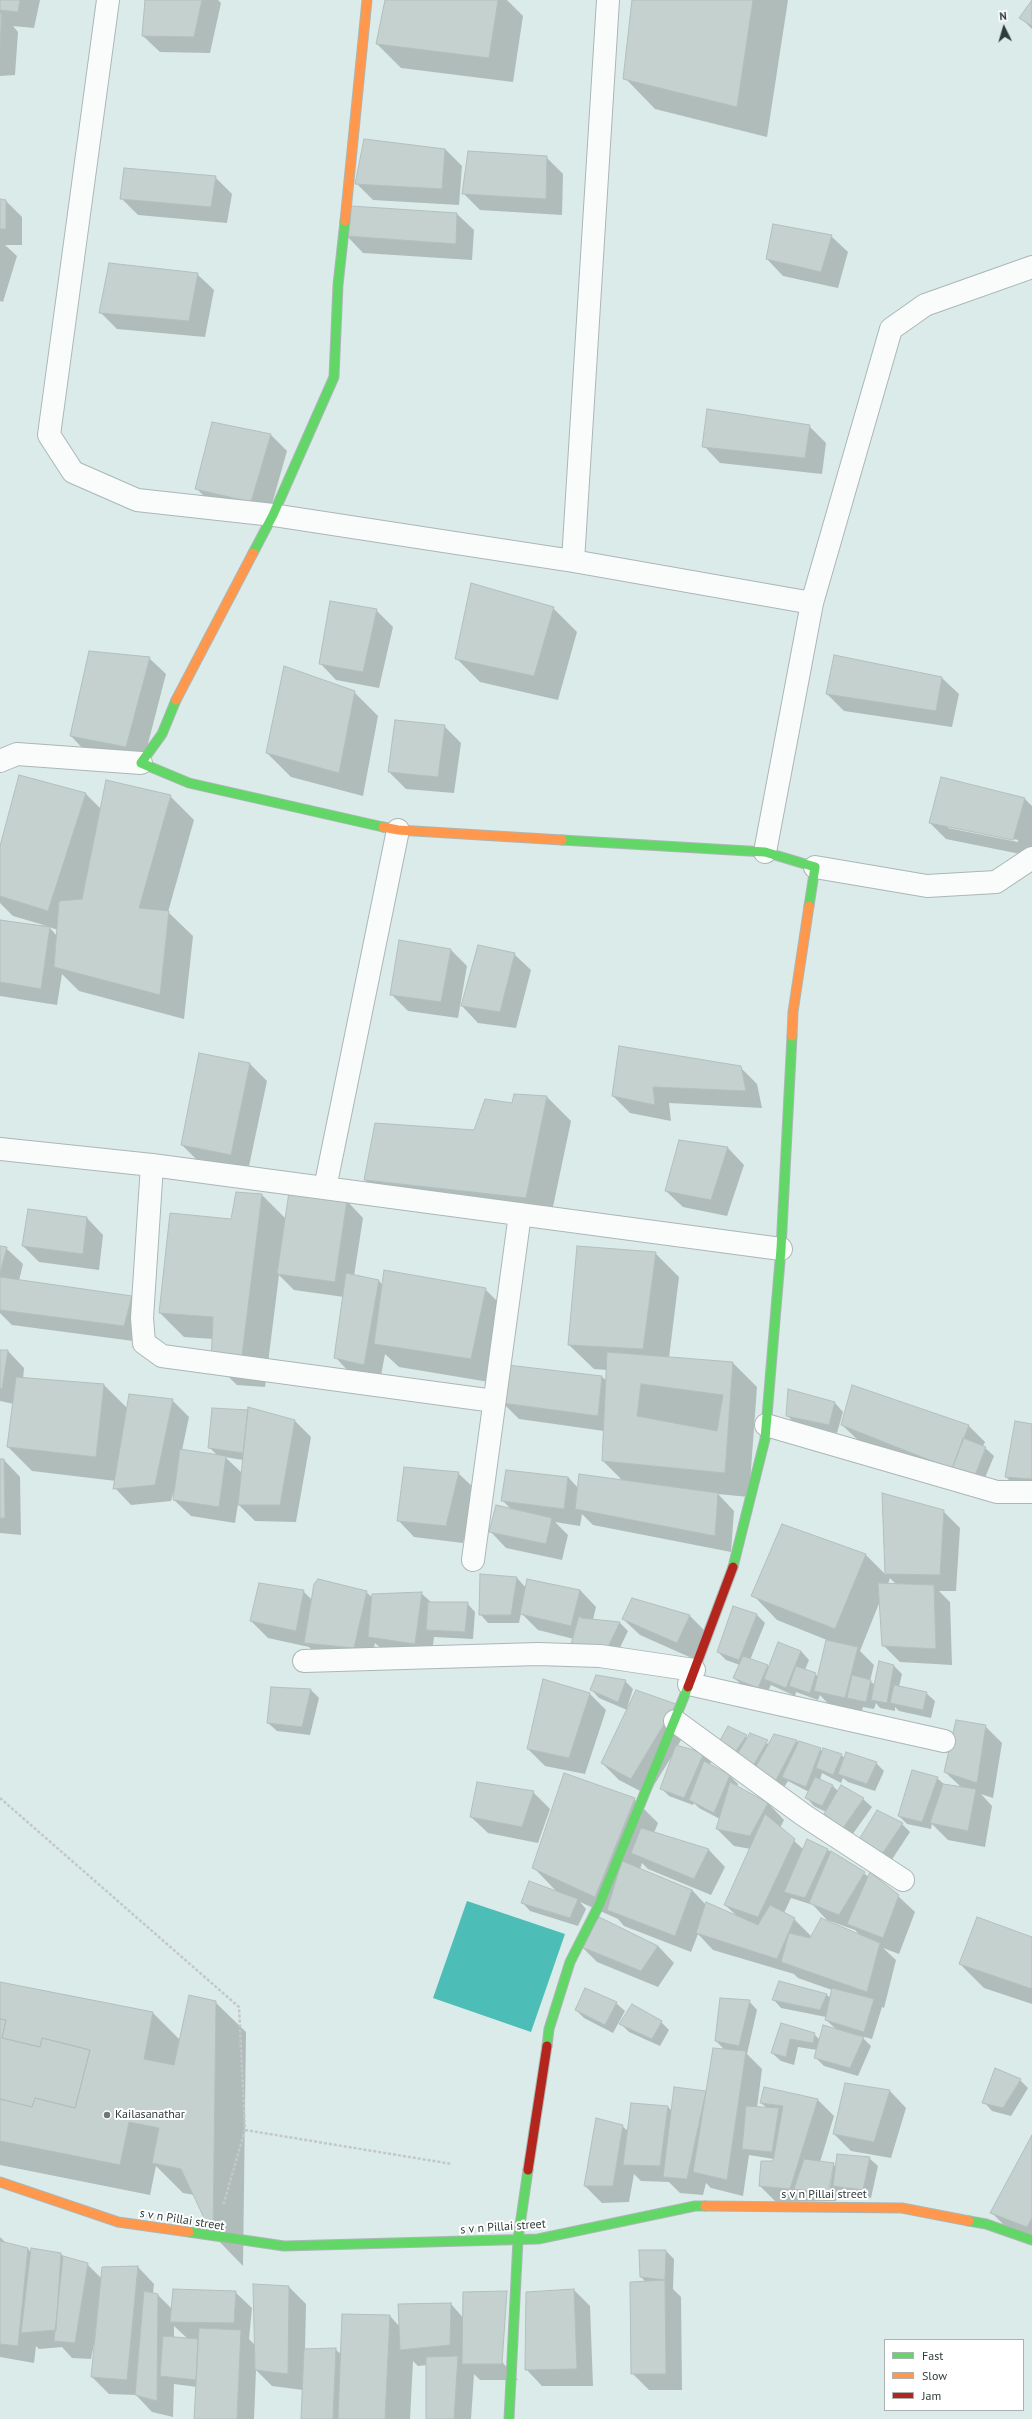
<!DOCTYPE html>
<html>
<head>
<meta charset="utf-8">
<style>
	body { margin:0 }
	#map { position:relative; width:1032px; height:2419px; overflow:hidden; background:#dbebe9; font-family:"PT Sans",sans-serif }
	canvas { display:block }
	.legend { position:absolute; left:884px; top:2339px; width:140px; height:72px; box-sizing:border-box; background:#fff; border:1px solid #acb1b1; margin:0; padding:5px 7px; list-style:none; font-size:12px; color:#303c3b }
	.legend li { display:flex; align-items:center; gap:8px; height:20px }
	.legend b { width:20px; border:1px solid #acb1b1 }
	.north { position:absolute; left:984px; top:8px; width:40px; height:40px; -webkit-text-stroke:3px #fff; paint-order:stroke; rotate:355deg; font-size:11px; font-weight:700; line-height:16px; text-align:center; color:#303c3b }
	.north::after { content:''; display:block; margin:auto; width:14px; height:18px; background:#303c3b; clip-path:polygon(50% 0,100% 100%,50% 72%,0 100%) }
</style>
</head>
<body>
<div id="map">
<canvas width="1032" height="2419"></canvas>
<ul class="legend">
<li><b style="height:5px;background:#63d668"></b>Fast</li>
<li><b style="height:5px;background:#ff974d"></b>Slow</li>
<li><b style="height:5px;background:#b3261e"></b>Jam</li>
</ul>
<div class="north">N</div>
</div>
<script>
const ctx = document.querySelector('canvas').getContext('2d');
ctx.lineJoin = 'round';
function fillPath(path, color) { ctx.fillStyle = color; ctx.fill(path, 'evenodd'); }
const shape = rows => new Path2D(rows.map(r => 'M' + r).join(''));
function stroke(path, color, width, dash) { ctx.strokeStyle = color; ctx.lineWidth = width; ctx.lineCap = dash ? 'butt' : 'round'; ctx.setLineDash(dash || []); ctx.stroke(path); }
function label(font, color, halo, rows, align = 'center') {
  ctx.font = font + ' "PT Sans",sans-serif'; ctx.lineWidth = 4; ctx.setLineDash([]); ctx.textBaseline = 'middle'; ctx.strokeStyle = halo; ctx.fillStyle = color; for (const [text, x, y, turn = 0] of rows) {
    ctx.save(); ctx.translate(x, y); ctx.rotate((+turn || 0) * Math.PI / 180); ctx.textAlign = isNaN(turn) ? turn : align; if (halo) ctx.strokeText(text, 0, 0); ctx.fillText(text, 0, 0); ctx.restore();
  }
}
const water = shape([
	[467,1901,565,1934,531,2032,433,1998]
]);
const shadow = shape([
	[0,0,40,0,34,28,13,26,18,32,15,75,0,76],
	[146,0,218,0,221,3,210,53,160,52,143,36],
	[386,0,507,0,523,16,513,82,401,68,377,44],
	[633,0,788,0,767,137,655,109,625,78],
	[1032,2,1032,29,1021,18],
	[445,149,462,166,459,205,373,200,356,183],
	[546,157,563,174,562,215,480,210,463,193],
	[215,177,232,194,227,223,138,215,121,198],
	[0,200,6,201,22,217,22,245,5,245,17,256,3,302,0,301],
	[352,207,457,214,474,230,472,260,363,253,347,236],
	[831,236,848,252,838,288,783,276,767,259],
	[197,274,214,290,205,337,117,329,101,313],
	[809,426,826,443,822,474,720,463,704,446],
	[271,435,287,451,268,518,213,505,196,488],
	[553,608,577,632,558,700,480,682,456,658],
	[376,610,393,627,379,688,336,680,320,663],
	[835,656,942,678,959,694,952,727,844,711,827,694],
	[149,658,166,674,143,763,87,753,71,736],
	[354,692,378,716,363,796,291,777,267,753],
	[396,721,444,726,461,743,454,793,406,789,389,772],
	[20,776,86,794,101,809,170,796,194,820,168,912,193,936,184,1019,79,991,62,974,57,1005,0,996,0,921,47,926,13,916,0,903,0,850],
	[49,927,58,930,57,936],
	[1025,799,1032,806,1032,848,1030,856,946,839,930,823],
	[948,826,1018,840,1018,842,948,828],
	[479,946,514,954,531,970,516,1028,478,1023,462,1006],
	[451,950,467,966,458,1018,408,1011,391,994],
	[620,1048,740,1067,757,1084,762,1108,669,1103,671,1121,630,1113,613,1096],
	[200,1055,250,1064,267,1081,248,1171,198,1161,182,1145],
	[547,1097,571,1121,550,1221,389,1204,365,1180,475,1131,513,1104],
	[680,1141,728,1148,744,1165,727,1216,683,1207,666,1191],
	[236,1193,262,1195,286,1219,347,1201,363,1218,354,1276,379,1281,383,1285,485,1289,509,1313,495,1383,399,1367,385,1354,380,1381,351,1374,335,1357,344,1297,294,1290,279,1275,265,1387,237,1385,212,1361,213,1339,184,1337,160,1313,232,1220],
	[29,1210,87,1218,103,1235,99,1270,39,1262,23,1246],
	[0,1247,6,1248,23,1264,19,1281,132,1297,148,1314,141,1342,12,1325,0,1313],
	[655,1253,679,1277,669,1358,733,1363,757,1387,749,1497,718,1494,734,1511,731,1552,593,1525,582,1514,580,1526,555,1522,568,1535,562,1560,506,1548,490,1531,511,1509,503,1501,568,1477,578,1488,623,1481,603,1461,604,1431,519,1419,503,1403,508,1366,602,1377,607,1381,607,1370,594,1369,569,1345],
	[0,1351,8,1351,24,1368,23,1379,104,1385,128,1409,172,1400,189,1417,182,1450,218,1456,209,1447,213,1409,294,1420,311,1437,296,1522,255,1521,238,1504,235,1523,191,1516,174,1500,176,1484,171,1501,131,1505,115,1488,116,1481,32,1471,8,1447,14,1404,0,1401],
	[225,1457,243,1460,242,1473],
	[789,1390,835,1403,843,1412,837,1433,795,1424,787,1415],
	[842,1425,968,1425,985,1442,983,1446,994,1456,982,1485,859,1441],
	[1032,1426,1032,1494,1022,1493,1006,1477],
	[0,1460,4,1460,20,1477,21,1535,0,1533],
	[458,1473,475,1489,463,1543,414,1537,398,1520],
	[883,1494,943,1511,960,1528,956,1591,939,1591,950,1602,952,1665,900,1662,883,1645,880,1601,860,1651,874,1665,870,1681,875,1685,894,1666,902,1674,899,1687,926,1693,935,1701,931,1718,899,1711,895,1707,895,1711,880,1708,876,1703,874,1709,863,1707,861,1714,831,1707,820,1695,818,1700,796,1692,795,1696,771,1685,766,1695,743,1686,734,1678,740,1665,726,1660,718,1652,733,1608,757,1615,765,1623,750,1660,769,1667,801,1651,809,1660,805,1670,818,1676,827,1640,777,1620,753,1595,866,1555,886,1575],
	[890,1578,896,1584,888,1584],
	[517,1578,526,1588,580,1590,596,1607,593,1620,620,1623,628,1631,615,1658,574,1639,538,1630,521,1613,519,1623,488,1623,480,1614],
	[303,1591,312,1600,366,1592,373,1598,421,1593,432,1603,467,1603,475,1612,473,1639,434,1637,431,1661,386,1653,375,1643,371,1664,321,1659,309,1647,268,1638,251,1621],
	[633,1599,690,1616,706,1632,694,1659,640,1635,623,1619],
	[625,1681,633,1689,627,1708,692,1721,677,1747,703,1754,711,1762,710,1765,730,1776,738,1784,737,1787,768,1803,784,1820,780,1828,803,1849,828,1850,898,1896,915,1912,899,1954,883,1948,896,1960,884,2008,882,2007,872,2039,861,2036,871,2046,858,2076,824,2066,816,2058,817,2050,798,2047,794,2065,781,2061,772,2053,781,2024,814,2034,820,2040,837,2030,826,2020,826,2017,781,2008,773,1999,827,1995,831,1998,832,1990,798,1978,794,1974,713,1950,698,1934,691,1952,624,1926,618,1919,580,1902,586,1909,578,1926,530,1911,522,1902,558,1893,534,1868,634,1799,658,1823,654,1833,709,1850,725,1867,711,1895,648,1869,642,1863,640,1869,692,1890,706,1905,737,1916,725,1905,751,1849,734,1846,717,1829,720,1819,699,1808,694,1803,693,1805,669,1796,661,1788,675,1751,648,1795,619,1780,602,1763,627,1710,599,1698,591,1689],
	[791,1898,813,1905,827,1920,855,1930,860,1935,812,1937,794,1919,784,1913],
	[311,1690,319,1698,310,1735,277,1731,268,1723],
	[589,1693,606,1710,585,1774,545,1766,528,1749],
	[985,1726,1002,1743,993,1798,981,1794,992,1806,985,1847,948,1840,932,1824,931,1829,907,1824,899,1816,937,1778,945,1785,961,1787,945,1772],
	[728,1727,748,1738,769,1744,796,1741,823,1751,841,1755,845,1758,876,1763,884,1771,875,1791,848,1782,843,1778,841,1783,822,1773,820,1780,833,1786,839,1792,842,1786,863,1799,872,1807,852,1835,833,1822,825,1814,826,1812,814,1806,806,1797,809,1792,788,1781,783,1789,727,1754],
	[533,1792,550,1809,538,1843,488,1833,471,1817],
	[902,1824,910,1832,891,1861,867,1849],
	[600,1918,658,1946,674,1963,658,1987,597,1962,581,1946],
	[1032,1938,1032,2004,984,1988,960,1964],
	[0,1983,153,2013,180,2040,215,2002,246,2032,243,2266,214,2236,195,2195,183,2193,156,2166,150,2195,0,2165],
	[749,2001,757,2010,747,2054,762,2069,757,2108,767,2108,761,2103,818,2100,834,2116,820,2162,833,2164,836,2167,869,2158,878,2166,871,2198,842,2194,838,2190,836,2201,776,2202,760,2186,774,2159,749,2155,743,2196,711,2188,706,2183,703,2195,680,2193,669,2182,641,2181,634,2174,629,2202,602,2203,585,2186,596,2119,622,2126,628,2131,668,2107,672,2111,675,2088,707,2092,726,2051,716,2041],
	[831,2169,833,2169,828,2199,826,2198],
	[616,2003,625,2011,613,2033,584,2018,576,2010],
	[661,2022,669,2030,660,2046,629,2032,621,2024],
	[1020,2080,1028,2088,1011,2116,992,2111,984,2102],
	[846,2084,890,2091,906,2108,891,2158,851,2151,834,2134],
	[1032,2137,1032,2239,1008,2229,992,2213],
	[0,2237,7,2244,28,2249,31,2252,61,2254,64,2257,87,2264,102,2279,103,2268,138,2267,154,2284,153,2294,158,2295,172,2309,235,2292,252,2308,249,2339,255,2345,289,2287,306,2304,305,2350,335,2349,342,2355,390,2316,400,2327,451,2304,518,2380,480,2380,474,2374,471,2419,427,2419,427,2365,418,2366,413,2361,410,2419,302,2419,303,2390,272,2386,256,2370,254,2419,195,2419,197,2387,174,2384,173,2417,152,2412,136,2395,109,2394,92,2377,95,2344,94,2344,91,2359,72,2358,62,2347,39,2349,36,2346,34,2363,0,2357],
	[174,2326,188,2339,174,2338],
	[666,2251,674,2259,673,2289,681,2297,682,2390,649,2390,632,2373,646,2282,641,2277],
	[574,2290,590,2306,593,2386,542,2386,526,2369]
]);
const building = shape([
	[0,0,20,0,18,12,0,10,0,0],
	[145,0,202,0,194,37,142,36,145,0],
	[385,0,498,0,489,58,376,44,385,0],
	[632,0,753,0,737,107,623,79,632,0],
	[1032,0,1032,26,1019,18,1032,0],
	[0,14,2,14,0,46,0,14],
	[364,139,445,149,442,189,355,184,364,139],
	[468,151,547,156,546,199,462,194,468,151],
	[124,168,216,176,211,207,120,199,124,168],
	[0,199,6,200,6,229,0,229,0,199],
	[351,206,457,213,456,244,346,236,351,206],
	[773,224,832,235,821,272,766,259,773,224],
	[109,263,198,273,189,321,99,313,109,263],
	[707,409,810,425,805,458,702,447,707,409],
	[212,422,271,434,251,502,195,489,212,422],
	[471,583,554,607,534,676,455,659,471,583],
	[330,601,377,609,363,672,319,664,330,601],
	[89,651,150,657,126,747,70,736,89,651],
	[834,655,942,677,936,711,826,694,834,655],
	[284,666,355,691,339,773,266,753,284,666],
	[395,720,445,725,438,777,388,772,395,720],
	[19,775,86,793,48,911,0,896,0,846,19,775],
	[941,777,1025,798,1013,840,929,823,941,777],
	[106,780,171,795,139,908,169,911,160,995,54,967,59,901,82,899,106,780],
	[0,920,50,927,41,989,0,982,0,920],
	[399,940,451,949,441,1002,390,995,399,940],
	[478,945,515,953,500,1012,461,1006,478,945],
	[619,1046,741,1066,746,1091,653,1087,655,1105,612,1096,619,1046],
	[199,1053,250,1063,231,1155,181,1145,199,1053],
	[514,1094,547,1096,526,1198,364,1180,375,1123,474,1130,485,1099,512,1103,514,1094],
	[679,1140,728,1147,711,1200,665,1191,679,1140],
	[236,1192,262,1194,241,1363,211,1362,213,1317,159,1313,170,1213,231,1219,236,1192],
	[289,1192,347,1200,335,1282,277,1274,289,1192],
	[28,1209,87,1217,83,1254,22,1246,28,1209],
	[0,1246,7,1247,0,1273,0,1246],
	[577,1246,656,1252,643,1349,568,1345,577,1246],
	[384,1270,486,1288,471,1359,374,1344,384,1270],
	[346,1273,379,1280,364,1365,334,1358,346,1273],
	[0,1277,132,1296,124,1326,0,1310,0,1277],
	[0,1350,8,1350,2,1389,0,1388,0,1350],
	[607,1352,733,1362,725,1473,602,1461,607,1352],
	[507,1365,602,1376,598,1416,502,1403,507,1365],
	[16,1377,104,1384,96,1457,7,1447,16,1377],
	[641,1384,723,1395,717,1431,637,1416,641,1384],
	[852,1385,969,1425,952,1469,841,1425,852,1385],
	[788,1389,835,1402,829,1425,786,1416,788,1389],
	[129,1394,173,1399,155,1485,113,1489,129,1394],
	[248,1407,295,1420,280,1505,238,1505,248,1407],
	[212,1408,248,1410,243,1453,208,1448,212,1408],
	[1015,1421,1032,1424,1032,1479,1005,1477,1015,1421],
	[963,1438,986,1447,974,1478,952,1469,963,1438],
	[180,1449,226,1456,219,1507,173,1500,180,1449],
	[0,1459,4,1459,5,1518,0,1518,0,1459],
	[404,1467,459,1472,446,1526,397,1521,404,1467],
	[506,1470,568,1477,564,1509,501,1501,506,1470],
	[579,1474,718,1493,715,1536,575,1509,579,1474],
	[882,1493,944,1510,940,1575,885,1574,882,1493],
	[496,1505,552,1518,546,1544,489,1532,496,1505],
	[782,1524,866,1554,835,1629,751,1596,782,1524],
	[480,1574,517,1577,511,1615,479,1615,480,1574],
	[318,1579,367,1591,354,1648,304,1643,314,1584,318,1579],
	[527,1579,580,1590,571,1626,520,1614,527,1579],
	[259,1583,304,1590,296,1631,250,1621,259,1583],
	[878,1583,934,1585,936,1649,882,1646,878,1583],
	[422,1592,415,1644,368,1637,372,1594,422,1592],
	[632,1598,690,1615,677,1643,622,1619,632,1598],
	[428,1602,468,1602,465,1632,426,1630,428,1602],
	[733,1606,757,1614,739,1660,717,1652,733,1606],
	[579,1616,581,1618,620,1622,606,1651,571,1644,579,1616],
	[826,1640,858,1647,845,1698,814,1691,826,1640],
	[778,1642,801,1651,786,1688,764,1679,778,1642],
	[743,1656,768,1665,758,1688,733,1678,743,1656],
	[879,1661,894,1665,887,1703,871,1700,879,1661],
	[796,1666,816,1673,810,1693,789,1686,796,1666],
	[596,1675,626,1680,618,1702,590,1690,596,1675],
	[852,1675,871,1680,866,1702,847,1698,852,1675],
	[543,1679,590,1693,569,1758,527,1749,543,1679],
	[894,1685,927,1692,923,1710,890,1703,894,1685],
	[271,1687,311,1689,302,1727,267,1723,271,1687],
	[636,1690,676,1704,631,1779,601,1763,636,1690],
	[956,1720,986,1725,977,1783,944,1772,956,1720],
	[728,1726,747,1735,733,1755,717,1746,728,1726],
	[750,1733,768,1740,753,1766,735,1758,750,1733],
	[774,1734,797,1740,775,1782,755,1768,774,1734],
	[799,1741,821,1748,806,1787,782,1777,799,1741],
	[676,1745,704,1753,684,1798,660,1789,676,1745],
	[823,1748,842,1754,833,1775,816,1768,823,1748],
	[846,1752,877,1762,867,1784,838,1774,846,1752],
	[704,1761,730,1775,714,1813,689,1800,704,1761],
	[912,1770,938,1777,922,1822,898,1816,912,1770],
	[564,1773,635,1798,595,1897,532,1868,564,1773],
	[815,1777,833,1785,822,1806,805,1798,815,1777],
	[477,1782,534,1791,522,1827,470,1817,477,1782],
	[730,1782,768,1803,750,1836,716,1829,730,1782],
	[943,1784,976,1789,968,1831,930,1823,943,1784],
	[841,1785,864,1798,843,1828,824,1814,841,1785],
	[877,1810,903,1823,882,1854,858,1841,877,1810],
	[765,1814,795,1839,758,1917,724,1905,765,1814],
	[641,1828,709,1849,694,1879,631,1853,641,1828],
	[807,1839,828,1849,805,1898,784,1892,807,1839],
	[831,1851,865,1872,839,1915,809,1903,831,1851],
	[622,1861,692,1890,675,1936,607,1910,622,1861],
	[870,1872,899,1895,883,1938,847,1924,870,1872],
	[529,1881,578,1899,570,1918,521,1903,529,1881],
	[706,1902,758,1925,770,1905,795,1918,777,1959,696,1933,706,1902],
	[599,1917,658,1946,641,1971,579,1946,599,1917],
	[977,1917,1032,1937,1032,1989,959,1964,977,1917],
	[821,1918,880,1943,867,1992,781,1962,789,1933,810,1938,821,1918],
	[779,1981,827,1994,820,2010,772,2000,779,1981],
	[0,1982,153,2012,144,2059,174,2065,189,1995,216,2001,213,2237,181,2169,152,2163,159,2128,129,2122,120,2165,0,2141,0,2099,32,2107,35,2098,75,2108,90,2050,42,2038,40,2047,2,2038,6,2020,0,2019,0,1982],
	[585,1988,617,2002,605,2025,575,2010,585,1988],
	[832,1988,874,1999,864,2032,825,2020,832,1988],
	[720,1998,750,2000,739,2046,715,2041,720,1998],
	[632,2004,662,2021,652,2039,619,2024,632,2004],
	[0,2019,6,2020,2,2038,40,2047,42,2038,90,2050,75,2108,35,2098,32,2107,0,2099,0,2019],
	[781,2023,815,2033,813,2043,790,2039,786,2057,771,2053,781,2023],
	[823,2025,864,2037,850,2068,814,2058,823,2025],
	[713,2048,746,2051,727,2180,693,2172,713,2048],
	[995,2068,1021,2079,1003,2108,982,2103,995,2068],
	[845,2083,890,2090,874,2142,833,2134,845,2083],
	[674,2087,706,2091,687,2179,663,2177,674,2087],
	[764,2087,818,2099,790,2189,759,2186,761,2161,773,2161,783,2106,760,2103,764,2087],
	[631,2103,668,2106,660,2166,623,2165,631,2103],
	[746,2106,779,2108,772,2152,742,2149,746,2106],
	[596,2118,623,2125,613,2186,584,2186,596,2118],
	[1032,2135,1032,2218,1027,2227,990,2213,1032,2135],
	[837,2154,870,2157,863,2190,833,2186,837,2154],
	[804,2159,834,2163,828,2193,794,2189,804,2159],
	[0,2241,28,2248,18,2346,0,2344,0,2241],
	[31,2248,61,2253,56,2330,21,2333,31,2248],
	[639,2250,666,2250,665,2280,640,2277,639,2250],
	[63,2256,88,2263,75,2343,54,2341,63,2256],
	[138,2266,127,2380,91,2377,102,2267,138,2266],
	[665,2280,666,2374,631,2374,630,2282,665,2280],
	[253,2284,289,2286,288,2374,255,2370,253,2284],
	[173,2289,236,2291,234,2323,170,2322,173,2289],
	[574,2289,577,2369,525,2370,526,2292,574,2289],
	[144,2291,158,2294,157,2401,135,2395,144,2291],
	[507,2291,502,2364,462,2364,463,2292,507,2291],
	[451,2303,450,2345,400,2350,398,2304,451,2303],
	[342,2314,390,2315,385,2419,338,2419,342,2314],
	[199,2328,241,2330,237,2419,194,2419,199,2328],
	[163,2336,198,2339,196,2380,160,2376,163,2336],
	[336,2348,333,2419,301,2419,304,2349,336,2348],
	[458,2356,454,2419,426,2419,426,2357,458,2356]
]);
const path = shape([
	[0,1798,239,2007,245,2130,223,2206],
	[245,2130,452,2164]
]);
const street = shape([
	[108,0,49,435,73,472,137,500,273,515,573,561,812,603,765,852],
	[573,561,608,0],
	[812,603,891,329,925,305,1032,267],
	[0,761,17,754,141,763],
	[815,867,927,886,996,882,1032,858],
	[0,1149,152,1165,781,1249],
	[152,1165,142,1318,144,1343,162,1356,494,1401],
	[325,1188,398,830],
	[766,1425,997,1492,1032,1492],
	[473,1560,520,1214],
	[304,1661,538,1654,600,1656,694,1670],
	[689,1684,944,1741],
	[675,1721,805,1816,903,1880]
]);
const fast = shape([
	[253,553,273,515,334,377,338,285,345,221],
	[176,700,162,734,141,763,189,783,383,827],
	[562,840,765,852,815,867,809,906],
	[733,1567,765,1439,781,1249,792,1036],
	[547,2046,549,2029,570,1962,599,1905,688,1687],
	[969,2221,986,2224,1032,2240],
	[189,2232,284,2246,538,2239,695,2206,705,2206],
	[509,2419,518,2239,528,2170]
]);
const slow = shape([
	[345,221,367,0],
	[176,700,253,553],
	[383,827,398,830,562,840],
	[792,1036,793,1012,809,906],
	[0,2182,118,2222,189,2232],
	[705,2206,902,2208,969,2221]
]);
const jam = shape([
	[688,1687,733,1567],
	[528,2170,547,2046]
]);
const markers = [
	[107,2115,4,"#6c7978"]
];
const poiNames = [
	["Kailasanathar",115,2115]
];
const streetNames = [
	["s v n Pillai street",824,2195],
	["s v n Pillai street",182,2220,9],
	["s v n Pillai street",503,2227,-4]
];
fillPath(water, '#4cbdb7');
fillPath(shadow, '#0003');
fillPath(building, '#c4d1cf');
stroke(building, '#b2bfbe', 1);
stroke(street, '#aab7b5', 24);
stroke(fast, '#aab7b5', 11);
stroke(slow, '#aab7b5', 11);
stroke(jam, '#aab7b5', 11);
stroke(path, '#c3c8c7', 2.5, [3, 2]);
stroke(street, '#fafcfc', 22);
stroke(fast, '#63d668', 9);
stroke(slow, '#ff974d', 9);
stroke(jam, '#b3261e', 9);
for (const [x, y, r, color] of markers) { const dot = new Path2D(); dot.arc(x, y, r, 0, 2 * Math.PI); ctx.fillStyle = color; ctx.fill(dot); stroke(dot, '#fff', 1.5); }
label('12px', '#303c3b', '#fff', poiNames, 'left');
label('12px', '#303c3b', '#fff', streetNames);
</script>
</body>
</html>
